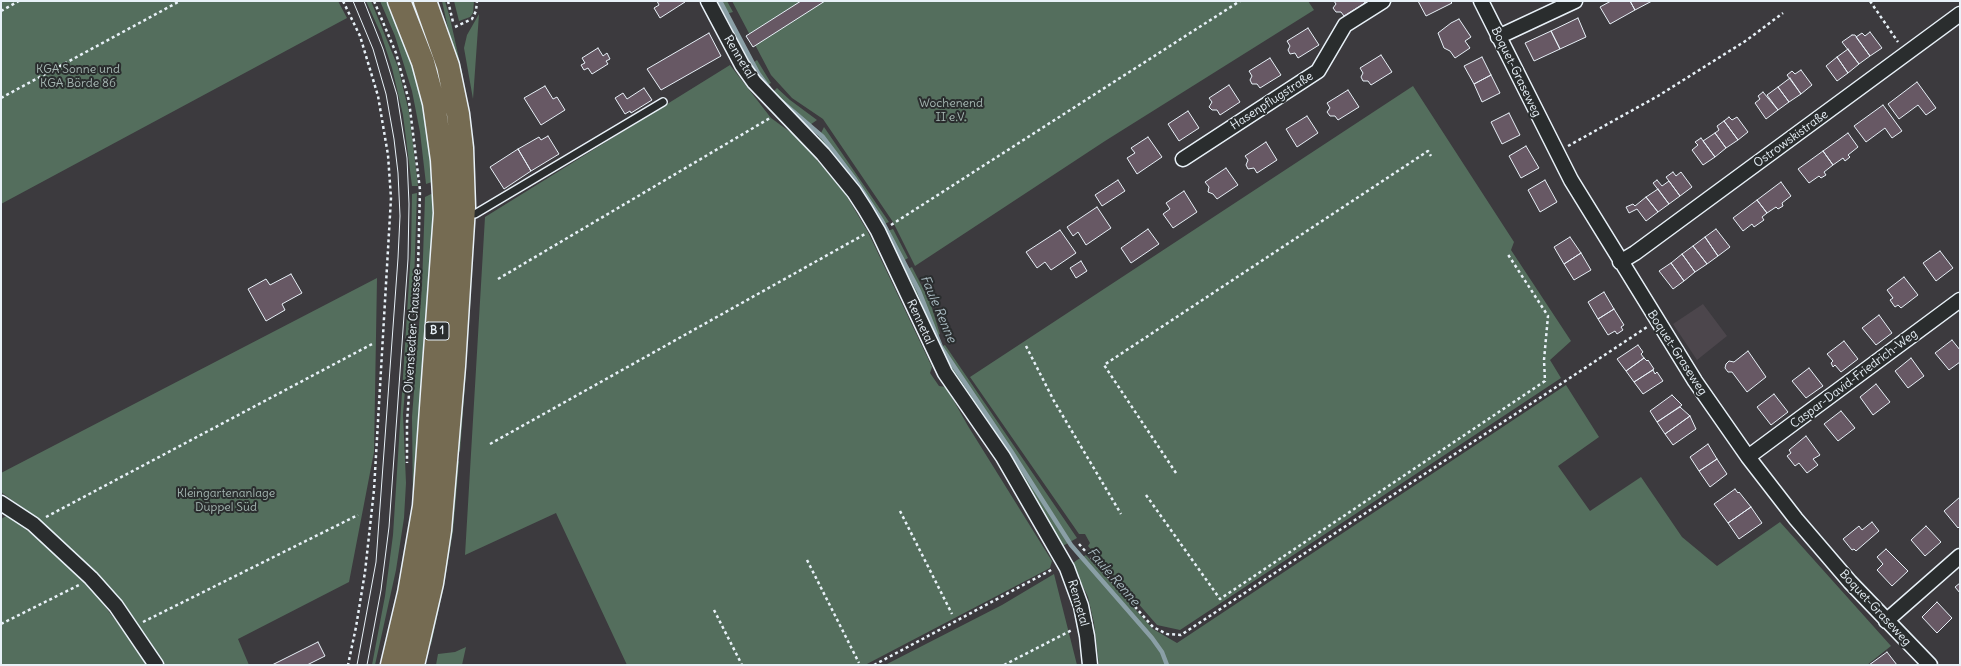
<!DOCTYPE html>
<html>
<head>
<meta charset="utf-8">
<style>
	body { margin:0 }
	#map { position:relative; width:1961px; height:666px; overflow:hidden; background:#3c3a3e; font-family:Delius,sans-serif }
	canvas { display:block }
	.frame { position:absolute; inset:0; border:2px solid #e8f1f8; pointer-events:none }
</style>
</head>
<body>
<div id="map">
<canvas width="1961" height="666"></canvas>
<div class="frame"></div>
</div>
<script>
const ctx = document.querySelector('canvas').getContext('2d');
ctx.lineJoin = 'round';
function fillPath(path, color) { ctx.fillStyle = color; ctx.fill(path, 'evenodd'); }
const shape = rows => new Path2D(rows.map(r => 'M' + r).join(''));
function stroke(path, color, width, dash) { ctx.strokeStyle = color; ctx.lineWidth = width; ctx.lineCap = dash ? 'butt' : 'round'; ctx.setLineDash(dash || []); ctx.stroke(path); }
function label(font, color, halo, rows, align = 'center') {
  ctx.font = font + ' Delius,sans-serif'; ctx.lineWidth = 4; ctx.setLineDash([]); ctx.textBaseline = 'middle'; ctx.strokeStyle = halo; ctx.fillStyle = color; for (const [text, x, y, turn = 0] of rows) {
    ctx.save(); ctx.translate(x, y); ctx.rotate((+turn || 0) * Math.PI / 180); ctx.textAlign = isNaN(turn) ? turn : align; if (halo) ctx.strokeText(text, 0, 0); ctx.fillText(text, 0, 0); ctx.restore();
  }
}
const built = shape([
	[1703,304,1727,336,1697,360,1673,324]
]);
const green = shape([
	[1,1,338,1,347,18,1,204],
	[366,1,371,1,398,67,409,112,418,186,412,186,403,115,392,68,381,34],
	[380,1,391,1,419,76,435,181,426,184,420,132,412,91,395,36],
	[442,1,445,1,450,18,463,77,463,97],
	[454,1,474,1,473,13,470,17,459,21],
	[717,1,727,1,733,12,723,15],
	[732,1,1308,1,1314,10,1105,141,915,266,893,222,823,119,792,98,771,75],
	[479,14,473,99,464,48,467,35],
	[757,60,771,83,763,87,749,66],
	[730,65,771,118,797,137,843,190,868,232,932,367,930,373,939,386,946,387,968,426,1052,561,1050,568,865,665,627,665,556,513,465,555,485,217],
	[1413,86,1514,242,1511,250,1571,341,1550,360,1561,378,1180,630,1157,625,1088,546,1090,543,1085,534,1079,534,970,377],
	[777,88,790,100,817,120,807,127,771,94],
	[824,127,889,222,879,226,818,139],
	[417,193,414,283,403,414,406,483,404,518,396,570,375,665,372,665,385,596,393,535,411,250,412,194],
	[431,194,436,196,424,430,413,508,412,417,422,287,425,197],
	[893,229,908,258,900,263,885,232],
	[912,267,930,302,940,334,934,337,903,271],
	[377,278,374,452,349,582,238,639,249,665,162,665,120,598,89,565,42,522,1,492,1,473],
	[471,292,466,364,463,364,469,294],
	[945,345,1077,538,1061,547,938,348],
	[466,371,460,452,457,449,462,373],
	[1566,385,1599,437,1558,466,1590,511,1641,477,1682,537,1717,566,1780,522,1891,646,1867,665,1099,665,1094,623,1088,597,1072,564,1077,560,1086,555,1153,629,1177,643],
	[459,461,453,531,444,585,431,645,428,639,455,463],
	[8,515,77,570,139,651,148,665,1,665,1,519],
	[1054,574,1077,665,885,665,1002,605],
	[466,647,462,665,436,665,438,654,455,652]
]);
const stream = shape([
	[720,1,758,73,769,88],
	[781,101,823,137,854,178,882,221,919,291,941,347,1011,451,1071,545,1152,638,1162,652,1167,665]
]);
const building = shape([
	[657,1,684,1,685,2,660,18,654,8,659,5,657,1],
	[801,1,825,1,753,47,746,36,801,1],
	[1334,1,1364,1,1365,3,1344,16,1341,12,1336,12,1333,8,1336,4,1334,1],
	[1418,1,1450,1,1452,3,1426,16,1418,1],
	[1611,1,1630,1,1635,10,1610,24,1600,7,1611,1],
	[1630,1,1652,1,1635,10,1630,1],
	[1578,18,1586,37,1560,49,1551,31,1578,18],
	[1459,19,1471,37,1465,41,1470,48,1455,58,1450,51,1444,48,1438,33,1451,23,1459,19],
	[1308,28,1319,45,1298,58,1295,53,1290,54,1288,50,1290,46,1287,41,1308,28],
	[1551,31,1560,49,1534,61,1525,43,1551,31],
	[1870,32,1882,48,1870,56,1856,37,1862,33,1865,36,1870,32],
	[709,33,721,56,661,90,647,69,709,33],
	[1852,35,1855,35,1870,56,1859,64,1842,42,1852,35],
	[598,48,603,56,607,53,610,59,606,61,608,64,592,74,588,68,584,70,581,65,585,63,582,58,598,48],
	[1848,49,1859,64,1848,73,1837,57,1848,49],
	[1381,55,1392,72,1371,85,1368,81,1363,81,1361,77,1363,73,1360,68,1381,55],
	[1482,57,1491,75,1474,84,1464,66,1482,57],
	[1837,57,1848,73,1837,81,1826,66,1837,57],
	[1270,58,1281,75,1260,88,1257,84,1252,84,1250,80,1252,76,1249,71,1270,58],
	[1801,70,1812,85,1801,94,1787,75,1792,71,1795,74,1801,70],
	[1491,75,1500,93,1482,102,1474,84,1491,75],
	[1790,78,1801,94,1789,102,1778,87,1790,78],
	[1917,82,1936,108,1926,115,1918,105,1899,119,1888,104,1917,82],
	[1229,85,1240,102,1220,115,1217,110,1212,110,1209,107,1212,102,1209,98,1229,85],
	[545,86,553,99,557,97,565,110,541,125,524,98,545,86],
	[1778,87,1789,102,1778,110,1767,95,1778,87],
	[644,88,652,100,631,113,630,111,625,114,615,98,623,93,627,99,644,88],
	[1348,90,1359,107,1338,120,1335,116,1330,116,1327,112,1330,108,1327,103,1348,90],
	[1763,92,1778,110,1766,119,1755,103,1760,99,1758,96,1763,92],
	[1883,105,1902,131,1892,138,1885,128,1866,142,1854,126,1883,105],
	[1188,111,1199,128,1179,141,1168,124,1188,111],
	[1509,113,1520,135,1502,144,1491,122,1509,113],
	[1307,116,1318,133,1297,147,1286,129,1307,116],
	[1729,117,1732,120,1737,117,1748,132,1738,140,1724,121,1729,117],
	[1724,121,1738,140,1726,148,1715,133,1719,130,1717,126,1724,121],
	[1715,133,1726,148,1715,157,1703,141,1715,133],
	[1848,133,1858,147,1848,155,1850,157,1845,161,1843,158,1833,165,1823,151,1848,133],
	[548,136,559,154,531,171,518,149,539,137,541,140,548,136],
	[1148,137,1162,157,1137,174,1127,158,1135,153,1131,148,1148,137],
	[1701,138,1715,157,1703,165,1692,150,1698,145,1695,142,1701,138],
	[1266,142,1277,160,1257,173,1254,168,1248,169,1246,165,1248,160,1245,156,1266,142],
	[1526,146,1539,168,1521,178,1509,156,1526,146],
	[518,149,531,171,504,189,490,167,518,149],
	[1823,151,1833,165,1824,172,1826,175,1821,178,1819,176,1809,183,1798,169,1823,151],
	[1226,168,1238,185,1217,199,1213,194,1208,192,1209,187,1205,182,1226,168],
	[1673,172,1676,176,1681,172,1692,187,1680,196,1666,177,1673,172],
	[1118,180,1125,191,1102,206,1095,195,1118,180],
	[1545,180,1557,202,1540,212,1528,190,1545,180],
	[1657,180,1662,186,1669,181,1680,196,1669,204,1653,183,1657,180],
	[1781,182,1791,196,1782,203,1783,206,1778,209,1776,207,1767,213,1757,200,1781,182],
	[1658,189,1669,204,1658,212,1646,197,1658,189],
	[1184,191,1197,212,1173,228,1163,214,1170,209,1166,203,1184,191],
	[1646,197,1658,212,1646,221,1637,209,1629,213,1626,207,1633,204,1635,206,1646,197],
	[1757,200,1767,213,1762,217,1764,220,1754,227,1752,224,1743,231,1733,218,1757,200],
	[1097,207,1111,228,1086,245,1078,232,1073,236,1067,227,1097,207],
	[1148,229,1159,244,1131,263,1121,248,1148,229],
	[1716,229,1730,247,1718,256,1705,237,1716,229],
	[1060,230,1076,253,1051,270,1045,262,1037,268,1026,252,1060,230],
	[1570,237,1581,253,1564,264,1554,247,1570,237],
	[1705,237,1718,256,1707,264,1693,246,1705,237],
	[1693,246,1707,264,1695,272,1682,254,1693,246],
	[1940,251,1953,268,1936,281,1923,263,1940,251],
	[1581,253,1591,270,1574,280,1564,264,1581,253],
	[1682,254,1695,272,1684,281,1671,263,1682,254],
	[1081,261,1087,271,1076,278,1070,268,1081,261],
	[1671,263,1684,281,1673,289,1659,271,1671,263],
	[291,274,302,293,282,304,285,310,266,321,248,289,266,279,270,285,291,274],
	[1904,277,1918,295,1901,308,1898,305,1895,307,1890,300,1893,298,1887,290,1904,277],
	[1604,292,1614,309,1598,319,1588,302,1604,292],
	[1614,309,1624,325,1621,327,1623,330,1617,334,1615,331,1608,335,1598,319,1614,309],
	[1879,315,1892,333,1876,345,1862,328,1879,315],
	[1952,340,1960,350,1960,362,1949,370,1935,353,1952,340],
	[1844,341,1858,359,1841,372,1835,365,1833,367,1831,363,1833,361,1827,354,1844,341],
	[1638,345,1643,352,1641,354,1644,358,1626,371,1617,359,1638,345],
	[1748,351,1766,377,1747,392,1732,372,1728,372,1725,368,1726,364,1729,361,1734,362,1748,351],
	[1644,358,1647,361,1648,360,1654,369,1634,382,1626,371,1644,358],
	[1911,358,1924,376,1908,388,1895,371,1911,358],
	[1809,368,1823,386,1806,398,1792,381,1809,368],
	[1653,370,1655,374,1657,372,1663,381,1643,394,1634,382,1653,370],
	[1876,384,1890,402,1873,415,1860,397,1876,384],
	[1774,394,1788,412,1771,425,1757,407,1774,394],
	[1672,395,1682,405,1657,422,1650,411,1672,395],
	[1680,407,1690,416,1665,434,1657,422,1680,407],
	[1841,411,1855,428,1838,441,1824,424,1841,411],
	[1690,416,1696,429,1673,445,1665,434,1690,416],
	[1806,436,1820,455,1813,459,1818,465,1807,473,1799,463,1795,466,1787,456,1791,453,1789,450,1806,436],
	[1708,444,1717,459,1699,471,1690,457,1708,444],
	[1717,459,1727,474,1710,487,1699,471,1717,459],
	[1735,489,1738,493,1739,492,1751,507,1728,523,1714,504,1735,489],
	[1960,497,1960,526,1958,528,1944,511,1960,497],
	[1751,507,1762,523,1739,539,1728,523,1751,507],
	[1872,522,1879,531,1856,551,1854,549,1852,550,1843,539,1859,526,1862,530,1872,522],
	[1926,526,1941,542,1925,556,1911,540,1926,526],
	[1886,549,1908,571,1892,586,1877,570,1883,564,1877,557,1886,549],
	[1960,583,1960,593,1955,587,1960,583],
	[1937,602,1952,618,1937,633,1922,617,1937,602],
	[318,642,325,656,307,665,272,665,318,642],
	[1887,652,1897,665,1869,665,1887,652]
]);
const path = shape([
	[343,1,360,36,378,96,388,155,391,198,374,490,365,572,356,627,348,665],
	[374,1,396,53,409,101,420,190,418,269,407,422,407,463],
	[448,1,453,22],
	[1870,1,1898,42],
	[1,11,19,1],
	[455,27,472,19,476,11,477,1],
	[1,98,180,1],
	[1568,146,1658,96,1747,40,1783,13],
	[891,225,1240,1],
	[498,279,770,118],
	[1026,346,1054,401,1121,514],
	[490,444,865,234],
	[1176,473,1104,365,1428,151,1431,156],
	[1146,495,1220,599,1545,381,1544,360,1548,316,1507,253],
	[900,511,952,614],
	[46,517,374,343],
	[1079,544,1153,627,1167,634,1181,635,1647,327],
	[807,560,859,663],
	[714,610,742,665],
	[143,622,358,515],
	[1,624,79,585],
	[874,665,1053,569],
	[1004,665,1072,630]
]);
const lane = shape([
	[466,213,475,214,663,102]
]);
const street = shape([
	[708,1,742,65,754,82,823,154,854,192,865,209,878,231,945,373,1003,457,1067,568,1081,606,1087,636,1090,665],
	[1481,1,1571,180,1695,381,1748,457,1796,519,1850,582,1930,665],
	[1498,37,1575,1],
	[1183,159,1318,71,1345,25,1383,1],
	[1620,262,1635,253,1960,14],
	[1748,457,1960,300],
	[1,503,33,524,91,578,116,606,156,665],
	[1886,621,1960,556]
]);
const primary = shape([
	[392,665,409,593,424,506,445,213,442,160,434,103,423,62,399,1],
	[413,665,432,583,440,530,454,366,464,207,462,148,458,114,448,66,425,1]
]);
const tram = shape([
	[353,1,373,49,386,94,394,139,398,173,400,216,398,258,376,562,357,665],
	[364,1,383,49,397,95,407,158,409,204,408,259,389,527,381,590,367,665]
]);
const shields = [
	[437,331,24]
];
const shieldNames = [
	["B 1",437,331]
];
const streetNames = [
	["Rennetal",739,57,59],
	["Boquet-Graseweg",1516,72,64],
	["Hasenpflugstraße",1272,101,-33],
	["Ostrowskistraße",1791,139,-36],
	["Rennetal",920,322,65],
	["Olvenstedter Chaussee",413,331,-86],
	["Boquet-Graseweg",1677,353,57],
	["Caspar-David-Friedrich-Weg",1854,379,-37],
	["Rennetal",1078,603,74],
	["Boquet-Graseweg",1875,608,47]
];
const parkNames = [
	["KGA Sonne und",78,70],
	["KGA Börde 86",78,84],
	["Wochenend",951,104],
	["II e.V.",951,118],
	["Kleingartenanlage",226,494],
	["Düppel Süd",226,508]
];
const waterNames = [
	["Faule Renne",938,309,67],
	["Faule Renne",1113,577,49]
];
fillPath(built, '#4c464c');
fillPath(green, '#546e5d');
stroke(stream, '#8a9fa6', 4.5);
fillPath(building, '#675864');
stroke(building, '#e8f1f8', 1);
stroke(lane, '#e8f1f8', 10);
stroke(street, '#e8f1f8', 17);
stroke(primary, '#e8f1f8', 25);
stroke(path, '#e8f1f8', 2.5, [3, 3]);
stroke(lane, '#2a2d2e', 7);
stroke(street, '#2a2d2e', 14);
stroke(primary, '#756b52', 22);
stroke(tram, '#e8f1f8', 1);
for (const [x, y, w] of shields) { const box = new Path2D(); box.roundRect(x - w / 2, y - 9, w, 18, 3); ctx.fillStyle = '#2a2d2e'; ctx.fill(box); stroke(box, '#e8f1f8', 1); }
label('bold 11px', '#e8f1f8', null, shieldNames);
label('12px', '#e8f1f8', '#2a2d2e', streetNames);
label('12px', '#a5b6b2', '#2a2d2e', parkNames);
label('italic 13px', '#a9bac1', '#2a2d2e', waterNames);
</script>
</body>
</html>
